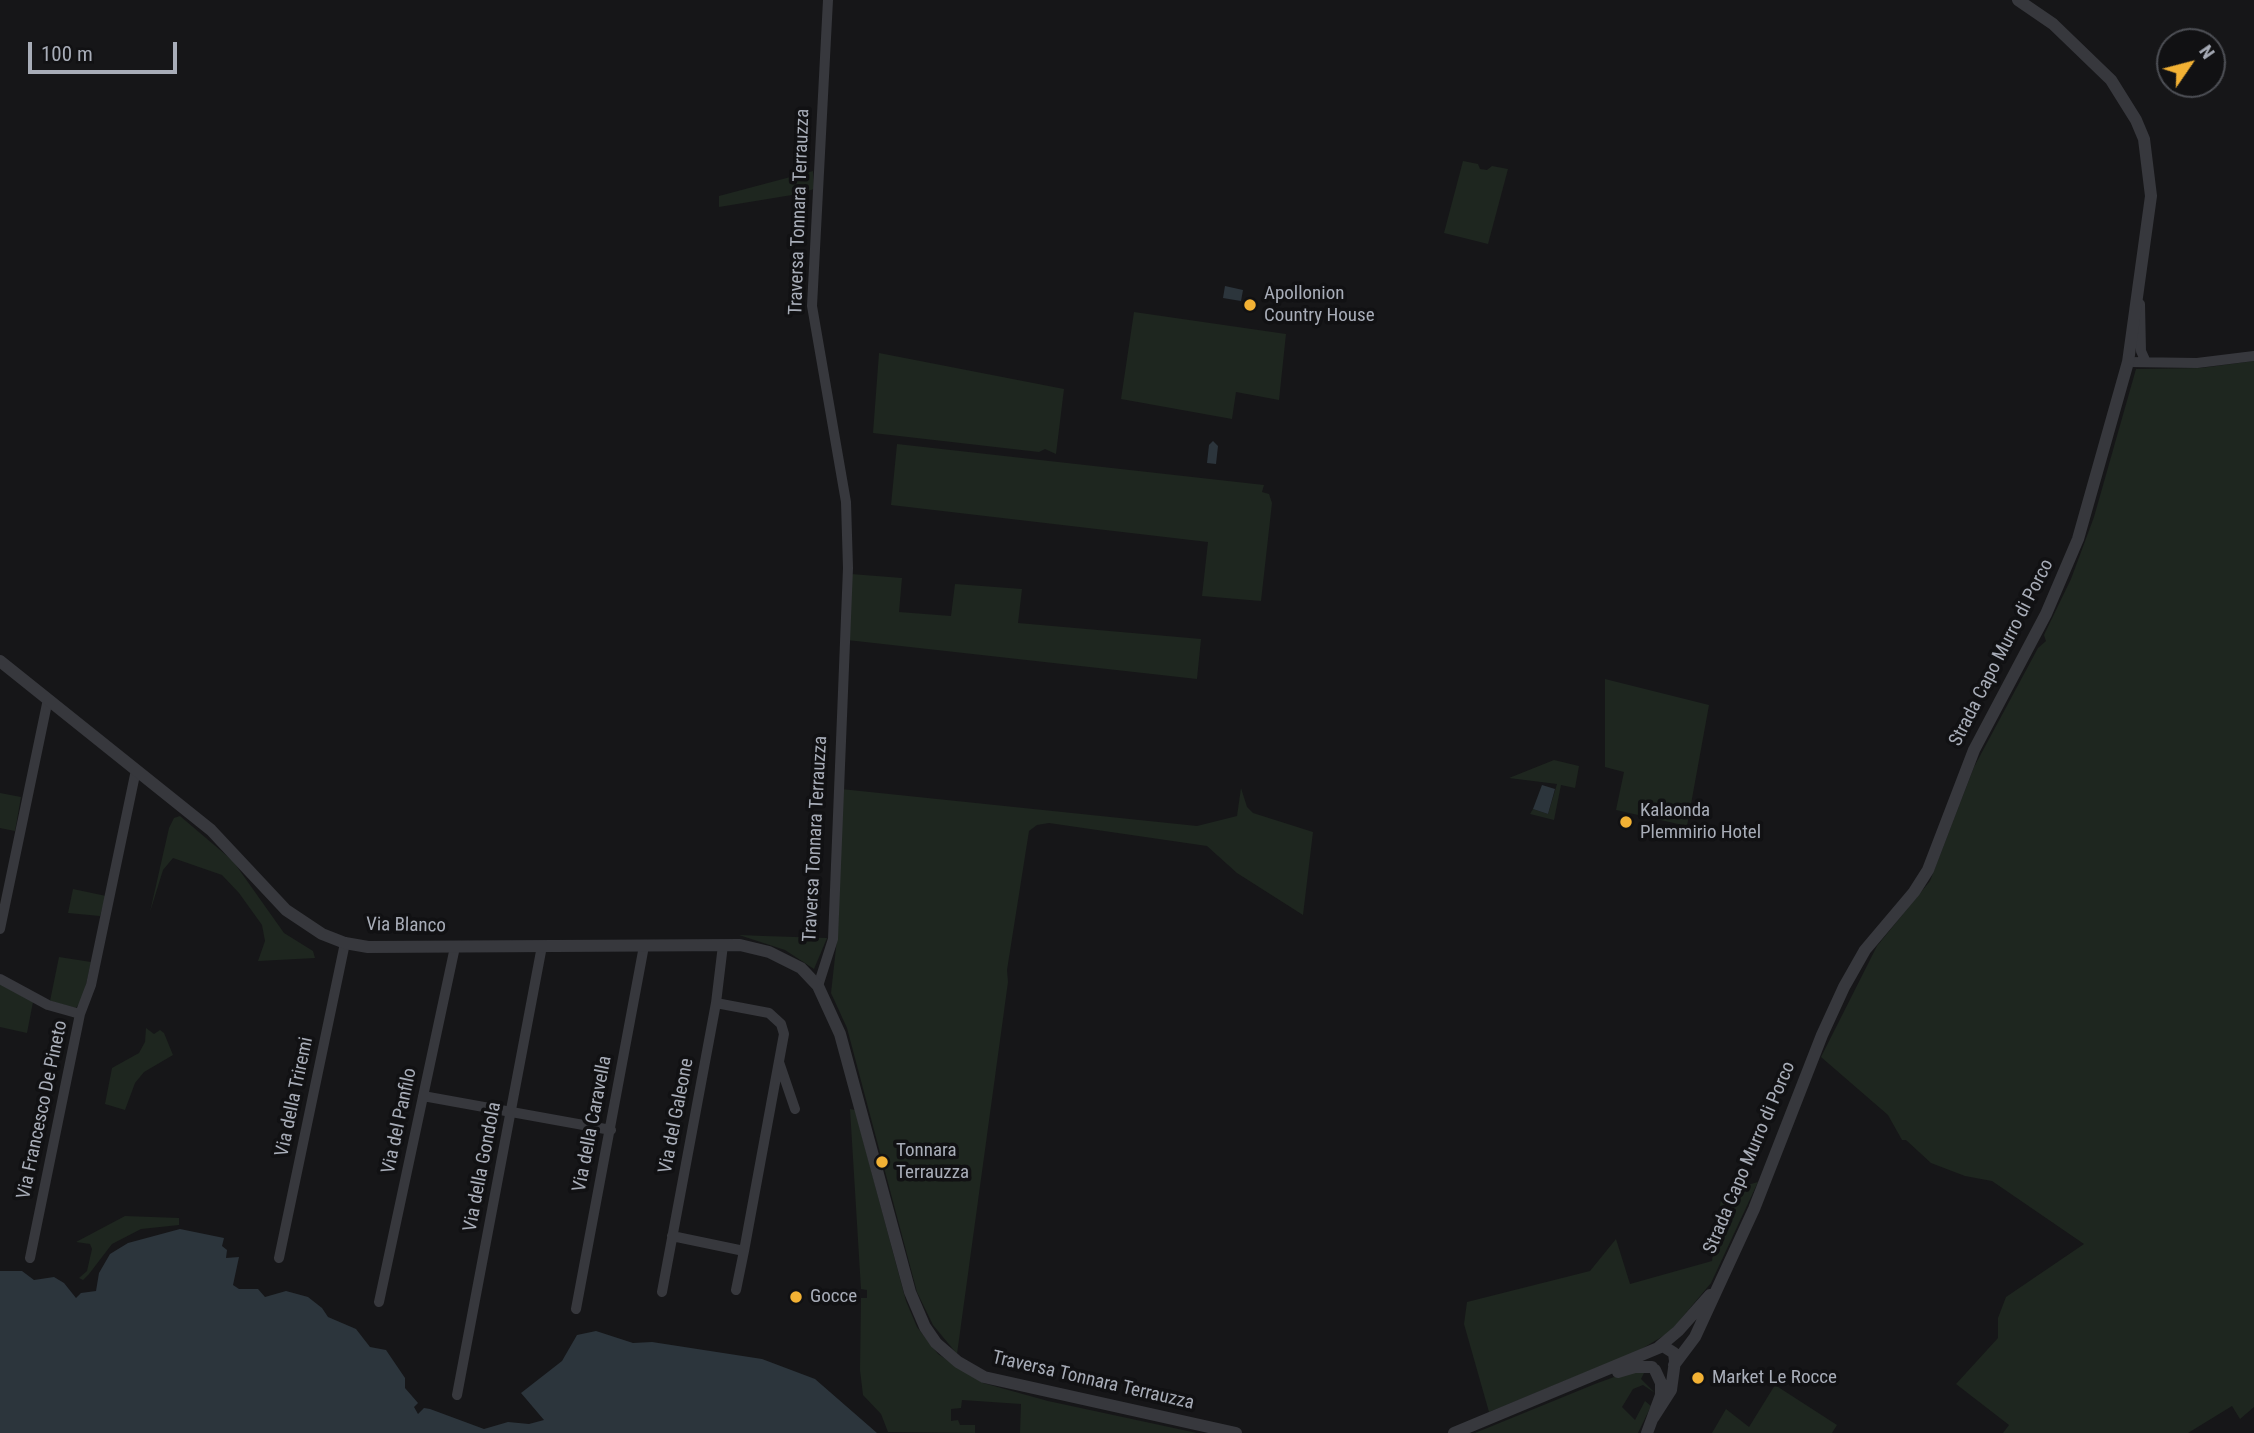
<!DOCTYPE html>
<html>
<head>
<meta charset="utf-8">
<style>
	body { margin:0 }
	#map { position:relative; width:2254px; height:1433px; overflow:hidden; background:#161618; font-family:"Roboto Condensed",sans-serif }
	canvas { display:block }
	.north { position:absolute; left:2156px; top:28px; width:70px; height:70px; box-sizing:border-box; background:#111113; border:2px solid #4d4f55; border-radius:50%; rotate:55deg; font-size:19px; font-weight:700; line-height:28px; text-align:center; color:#a8adb8 }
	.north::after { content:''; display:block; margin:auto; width:24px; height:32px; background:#f2b134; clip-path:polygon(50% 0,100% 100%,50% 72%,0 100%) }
	.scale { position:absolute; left:28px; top:42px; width:149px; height:32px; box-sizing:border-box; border:4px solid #a8adb8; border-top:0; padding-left:9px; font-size:21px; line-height:24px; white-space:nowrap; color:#a8adb8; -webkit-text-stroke:5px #111113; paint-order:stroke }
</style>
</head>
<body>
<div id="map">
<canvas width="2254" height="1433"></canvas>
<div class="north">N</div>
<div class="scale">100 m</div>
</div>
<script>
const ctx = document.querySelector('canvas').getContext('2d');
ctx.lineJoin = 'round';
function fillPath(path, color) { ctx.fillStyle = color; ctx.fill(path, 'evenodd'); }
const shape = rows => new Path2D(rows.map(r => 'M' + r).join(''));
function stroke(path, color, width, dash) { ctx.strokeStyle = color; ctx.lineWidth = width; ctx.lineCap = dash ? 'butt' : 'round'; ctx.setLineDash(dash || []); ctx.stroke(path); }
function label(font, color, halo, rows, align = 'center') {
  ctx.font = font + ' "Roboto Condensed",sans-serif'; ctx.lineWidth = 7; ctx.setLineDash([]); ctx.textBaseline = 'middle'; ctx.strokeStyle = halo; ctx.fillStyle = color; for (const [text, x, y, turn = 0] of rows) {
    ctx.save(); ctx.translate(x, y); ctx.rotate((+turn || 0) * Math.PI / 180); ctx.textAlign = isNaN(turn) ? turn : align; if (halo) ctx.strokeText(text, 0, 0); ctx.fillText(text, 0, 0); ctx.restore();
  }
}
const green = shape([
	[1463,161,1478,164,1480,169,1487,170,1492,166,1508,169,1488,244,1444,233],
	[813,171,814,189,798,194,719,207,719,196],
	[1134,312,1286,334,1279,400,1236,392,1232,419,1121,399],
	[879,353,1064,389,1056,454,1045,449,1039,452,873,433],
	[2254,361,2254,1407,2240,1419,2232,1406,2188,1433,2003,1433,2009,1425,1956,1384,1998,1338,1998,1318,2006,1297,2084,1244,1992,1181,1965,1176,1931,1163,1906,1140,1902,1140,1888,1115,1821,1057,1877,946,1930,881,1974,767,2038,648,2046,641,2044,635,2071,579,2094,517,2136,369,2201,368],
	[897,444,1264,485,1262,492,1269,494,1272,503,1261,601,1202,596,1208,542,891,505],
	[851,574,902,578,899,612,951,616,955,584,1022,589,1018,623,1201,639,1197,679,847,640],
	[1605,679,1709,705,1687,826,1616,810,1624,772,1605,767],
	[1554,760,1579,766,1575,788,1561,785,1554,820,1530,814,1533,809,1548,814,1557,784,1509,778],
	[1241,788,1247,807,1253,813,1313,832,1303,915,1237,873,1207,846,1049,823,1037,825,1029,831,1007,970,1008,982,957,1354,933,1325,917,1292,847,1028,831,993,838,930,841,789,1197,826,1237,816],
	[0,793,21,797,15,831,0,828],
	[180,816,233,861,284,933,313,951,315,958,258,961,265,941,262,925,239,893,222,875,173,858,163,870,150,912,169,828,174,818],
	[73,889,106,896,100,916,68,913],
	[739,935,764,936,827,938,814,969,785,950],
	[59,957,91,962,83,998,76,1008,50,1001],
	[0,984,33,1002,27,1033,0,1027],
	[146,1028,154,1034,160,1030,164,1033,173,1055,144,1072,135,1083,125,1110,105,1104,112,1068,139,1053,145,1042],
	[850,1109,855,1110,906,1301,917,1327,938,1354,983,1383,1048,1401,1197,1433,1020,1433,1021,1404,962,1400,961,1408,951,1409,951,1421,958,1420,960,1425,975,1425,975,1433,888,1432,881,1414,863,1395,860,1370,861,1298,867,1298,867,1290,861,1289],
	[1758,1182,1711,1283,1670,1332,1638,1351,1489,1412,1464,1324,1467,1302,1590,1271,1616,1239,1630,1284,1712,1261,1722,1192],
	[125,1216,179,1218,179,1225,141,1229,112,1244,89,1274,83,1280,79,1278,87,1271,92,1249,90,1244,76,1242],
	[1645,1371,1641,1379,1655,1393,1643,1385,1633,1389,1622,1407,1635,1420,1645,1401,1651,1406,1638,1433,1475,1433,1595,1384,1628,1372],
	[1775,1385,1837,1425,1832,1433,1712,1433,1726,1409,1749,1427]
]);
const water = shape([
	[1225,286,1243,290,1241,301,1223,298],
	[1213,441,1218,446,1216,464,1207,463,1209,445],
	[1542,785,1555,789,1548,814,1533,809],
	[180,1229,224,1238,222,1246,227,1250,226,1258,239,1257,233,1285,239,1289,258,1289,265,1297,286,1291,308,1297,322,1308,328,1317,356,1329,370,1347,386,1350,405,1378,405,1388,418,1403,414,1407,418,1414,424,1408,430,1409,484,1429,508,1422,529,1424,544,1420,521,1393,562,1361,577,1335,596,1331,633,1343,652,1342,762,1359,815,1379,877,1433,0,1433,0,1271,22,1271,34,1280,54,1277,64,1283,76,1298,81,1293,96,1291,99,1273,110,1254,128,1243]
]);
const minor = shape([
	[2140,304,2141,351,2146,362],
	[2128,362,2197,363,2254,356],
	[0,929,48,699],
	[0,979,48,1005,80,1014,30,1258],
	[818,986,833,939,848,568,846,502,812,306,828,0],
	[80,1014,91,985,136,770],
	[779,1062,795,1109],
	[423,1096,611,1130],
	[672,1236,744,1251,784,1034,781,1024,769,1013,716,1003],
	[279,1258,345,943],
	[736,1290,744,1251],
	[662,1292,716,1003,723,945],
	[379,1302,455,947],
	[576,1309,644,946],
	[457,1395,542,946]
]);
const tertiary = shape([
	[0,661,211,830,286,910,322,934,345,943,368,947,740,945,769,952,801,968,818,986,840,1034,910,1292,925,1327,936,1343,958,1362,984,1377,1236,1433],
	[1659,1347,1678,1331,1710,1295],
	[1674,1365,1695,1337,1754,1209,1822,1035,1844,987,1865,950,1914,892,1928,870,1974,750,2046,614,2078,539,2128,362,2151,196,2144,139,2136,120,2111,80,2053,24,2018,0],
	[1618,1372,1635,1367,1652,1367],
	[1454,1433,1663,1346,1674,1353,1675,1361,1671,1390,1653,1418],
	[1647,1433,1661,1395,1661,1383,1655,1370]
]);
const markers = [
	[1250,305,7,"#f2b134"],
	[1626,822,7,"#f2b134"],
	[882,1162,7,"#f2b134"],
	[796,1297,7,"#f2b134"],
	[1698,1378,7,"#f2b134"]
];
const streetNames = [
	["Traversa Tonnara Terrauzza",800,212,-88],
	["Strada Capo Murro di Porco",2002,653,-63],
	["Traversa Tonnara Terrauzza",816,839,-87],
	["Via Blanco",406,926,1],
	["Via della Triremi",295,1097,-78],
	["Via Francesco De Pineto",43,1110,-78],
	["Via del Galeone",677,1116,-79],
	["Via del Panfilo",400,1121,-78],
	["Via della Caravella",593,1124,-79],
	["Strada Capo Murro di Porco",1750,1158,-67],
	["Via della Gondola",483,1167,-79],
	["Traversa Tonnara Terrauzza",1093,1381,13]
];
const poiNames = [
	["Apollonion",1264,294],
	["Country House",1264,316],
	["Kalaonda",1640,811],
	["Plemmirio Hotel",1640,833],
	["Tonnara",896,1151],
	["Terrauzza",896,1173],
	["Gocce",810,1297],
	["Market Le Rocce",1712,1378]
];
fillPath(green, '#1e261f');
fillPath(water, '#2c353c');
stroke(minor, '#37383d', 10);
stroke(tertiary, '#37383d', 12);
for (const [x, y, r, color] of markers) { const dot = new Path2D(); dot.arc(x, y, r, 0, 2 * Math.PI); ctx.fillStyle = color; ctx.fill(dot); stroke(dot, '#111113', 2.5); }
label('19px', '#a8adb8', '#111113', streetNames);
label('19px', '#a8adb8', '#111113', poiNames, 'left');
</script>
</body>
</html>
